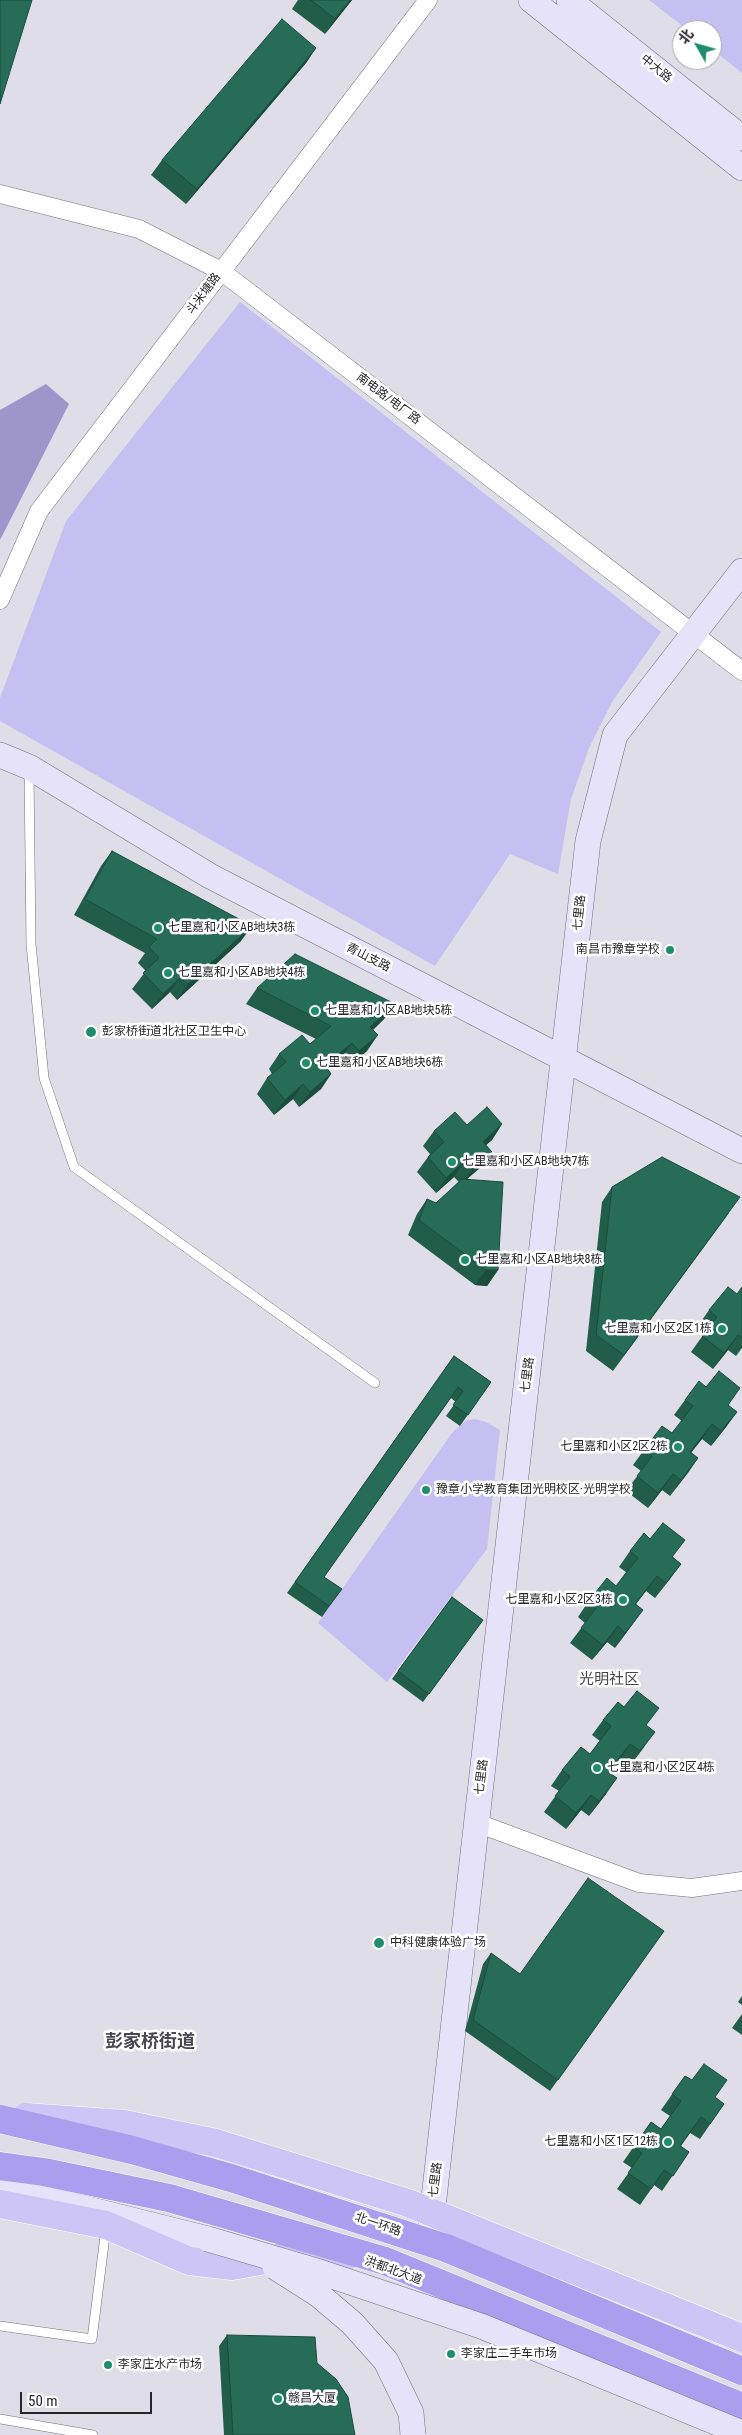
<!DOCTYPE html>
<html>
<head>
<meta charset="utf-8">
<style>
	body { margin:0 }
	#map { position:relative; width:742px; height:2435px; overflow:hidden; background:#dedde8; font-family:"Roboto Condensed","Noto Sans SC",sans-serif }
	canvas { display:block }
	.north { position:absolute; left:672px; top:20px; width:50px; height:50px; box-sizing:border-box; background:#fff; border:1px solid #a9a8aa; border-radius:50%; rotate:308deg; font-size:14px; font-weight:700; line-height:20px; text-align:center; color:#27262a }
	.north::after { content:''; display:block; margin:auto; width:18px; height:22px; background:#1e8d6d; clip-path:polygon(50% 0,100% 100%,50% 72%,0 100%) }
	.scale { position:absolute; left:20px; top:2392px; width:132px; height:22px; box-sizing:border-box; border:2px solid #27262a; border-top:0; padding-left:6px; font-size:15px; line-height:18px; white-space:nowrap; color:#27262a; -webkit-text-stroke:4px #fff; paint-order:stroke }
</style>
</head>
<body>
<div id="map">
<canvas width="742" height="2435"></canvas>
<div class="north">北</div>
<div class="scale">50 m</div>
</div>
<script>
const ctx = document.querySelector('canvas').getContext('2d');
ctx.lineJoin = 'round';
function fillPath(path, color) { ctx.fillStyle = color; ctx.fill(path, 'evenodd'); }
const shape = rows => new Path2D(rows.map(r => 'M' + r).join(''));
function stroke(path, color, width, dash) { ctx.strokeStyle = color; ctx.lineWidth = width; ctx.lineCap = dash ? 'butt' : 'round'; ctx.setLineDash(dash || []); ctx.stroke(path); }
function label(font, color, halo, rows, align = 'center') {
  ctx.font = font + ' "Roboto Condensed","Noto Sans SC",sans-serif'; ctx.lineWidth = 5; ctx.setLineDash([]); ctx.textBaseline = 'middle'; ctx.strokeStyle = halo; ctx.fillStyle = color; for (const [text, x, y, turn = 0] of rows) {
    ctx.save(); ctx.translate(x, y); ctx.rotate((+turn || 0) * Math.PI / 180); ctx.textAlign = isNaN(turn) ? turn : align; if (halo) ctx.strokeText(text, 0, 0); ctx.fillText(text, 0, 0); ctx.restore();
  }
}
const green = shape([
	[649,0,742,0,742,73,712,49,712,30,688,30],
	[240,302,661,632,612,702,589,748,571,799,558,874,510,854,435,966,0,721,0,698,66,521],
	[475,1419,486,1422,500,1430,487,1549,387,1682,318,1623,452,1433,465,1421]
]);
const water = shape([
	[46,384,69,404,0,540,0,410]
]);
const lane = shape([
	[29,772,31,944,44,1078,74,1167,375,1383],
	[0,2326,92,2339,106,2228],
	[0,2419,93,2435]
]);
const street = shape([
	[0,194,139,229,221,271,742,671],
	[0,600,39,511,428,0],
	[477,1823,639,1883,692,1888,742,1881]
]);
const secondary = shape([
	[531,0,742,168],
	[569,0,742,138],
	[0,755,29,767,210,876,742,1151],
	[0,2187,208,2239],
	[431,2224,588,841,615,735,742,571]
]);
const primary = shape([
	[177,2162,209,2158,245,2162,260,2167],
	[0,2204,106,2225,189,2261,232,2266,299,2254,334,2254,347,2256]
]);
const highway = shape([
	[0,2166,44,2172,169,2198,385,2261,742,2407]
]);
const secondaryBridge = shape([
	[208,2239,320,2272,481,2326,742,2433],
	[275,2267,319,2295,352,2323,386,2361,411,2413,413,2435]
]);
const primaryBridge = shape([
	[26,2117,124,2124,216,2143,408,2203,742,2338]
]);
const highwayBridge = shape([
	[0,2119,132,2150,231,2178,446,2248,742,2371]
]);
const wall = shape([
	[298,0,352,0,325,34,292,9],
	[316,48,306,63,186,204,151,175,162,160],
	[112,851,241,941,177,1000,170,992,152,1009,132,989,146,971,138,963,145,953,74,915,101,866],
	[257,988,395,1004,384,1019,373,1030,367,1051,348,1067,341,1058,328,1069,331,1074,321,1089,299,1107,293,1099,274,1115,257,1094,267,1078,272,1074,269,1069,279,1054,310,1044,316,1039,246,1004],
	[502,1124,492,1140,486,1145,492,1152,481,1167,466,1180,498,1270,487,1286,475,1285,408,1235,417,1214,427,1199,436,1203,459,1182,454,1177,436,1193,417,1172,428,1157,430,1154,423,1146,434,1131,467,1125],
	[612,1187,729,1213,613,1371,586,1351,602,1202],
	[742,1287,742,1348,736,1356,728,1350,713,1369,691,1352,706,1331,698,1326,709,1310,737,1294],
	[454,1356,491,1382,460,1426,446,1416,456,1402,451,1398,324,1577,342,1589,322,1617,287,1593],
	[685,1400,728,1405,737,1412,726,1427,711,1446,702,1439,691,1452,698,1458,670,1496,662,1490,648,1508,626,1491,641,1471,633,1465,644,1450,672,1433,682,1421,674,1415],
	[630,1551,673,1557,681,1564,655,1598,646,1591,636,1604,643,1610,615,1648,607,1642,592,1660,570,1643,585,1623,578,1617,588,1602,616,1586,626,1572,619,1567],
	[452,1597,483,1620,423,1702,392,1679],
	[603,1720,647,1726,644,1747,629,1767,620,1759,609,1773,606,1794,589,1816,581,1810,566,1829,544,1812,559,1791,551,1786,562,1770,590,1754,600,1741,592,1735],
	[664,1931,550,2091,465,2031,483,1964,491,1953,520,1974],
	[742,1996,742,2005,738,2002],
	[742,2014,742,2035,732,2028],
	[685,2076,724,2104,700,2139,690,2133,681,2146,689,2152,662,2191,654,2185,640,2205,617,2189,632,2168,623,2162,651,2122,661,2129,670,2116,661,2110],
	[227,2335,317,2363,355,2435,224,2435,219,2346]
]);
const shadedWall = shape([
	[350,0,352,0,325,34,335,19],
	[316,48,306,63,186,204,197,189],
	[252,926,241,941,177,1000,188,984],
	[181,977,170,992,152,1009,163,994],
	[395,1004,384,1019,360,1042,370,1027],
	[378,1035,367,1051,348,1067,359,1051],
	[352,1043,341,1058,314,1081,325,1065],
	[331,1074,321,1089,299,1107,310,1092],
	[303,1084,293,1099,274,1115,285,1100],
	[502,1124,492,1140,472,1157,483,1142],
	[492,1152,481,1167,461,1184,472,1169],
	[465,1161,454,1177,436,1193,446,1178],
	[486,1270,498,1270,487,1286,475,1285],
	[738,1335,728,1350,713,1369,724,1353],
	[737,1412,726,1427,711,1446,721,1431],
	[712,1424,702,1439,680,1467,690,1452],
	[698,1458,688,1473,670,1496,681,1480],
	[673,1474,662,1490,648,1508,658,1493],
	[681,1564,670,1579,655,1598,666,1583],
	[657,1576,646,1591,624,1619,635,1604],
	[643,1610,632,1625,615,1648,625,1633],
	[618,1626,607,1642,592,1660,603,1645],
	[655,1732,644,1747,629,1767,640,1751],
	[630,1744,620,1759,598,1787,608,1772],
	[617,1778,606,1794,589,1816,599,1801],
	[591,1795,581,1810,566,1829,576,1813]
]);
const building = shape([
	[0,0,32,0,0,104,0,0],
	[311,0,350,0,335,19,311,0],
	[282,19,316,48,197,189,162,160,282,19],
	[112,851,252,926,188,984,181,977,163,994,143,973,159,958,149,947,157,939,85,899,112,851],
	[295,954,395,1004,370,1027,378,1035,359,1051,352,1043,325,1065,331,1074,310,1092,303,1084,285,1100,267,1078,286,1062,279,1054,302,1035,310,1044,331,1026,257,988,295,954],
	[487,1107,502,1124,483,1142,492,1152,472,1169,465,1161,446,1178,428,1157,444,1142,434,1131,455,1112,467,1125,487,1107],
	[662,1157,740,1197,624,1355,596,1335,612,1187,662,1157],
	[462,1179,503,1182,498,1270,486,1270,419,1220,427,1199,436,1203,462,1179],
	[728,1287,737,1294,742,1287,742,1338,738,1335,724,1353,702,1336,717,1317,709,1310,728,1287],
	[454,1356,491,1382,468,1415,453,1405,463,1391,458,1387,324,1577,342,1589,329,1606,295,1582,454,1356],
	[719,1371,740,1388,728,1405,737,1412,721,1431,712,1424,690,1452,698,1458,681,1480,673,1474,658,1493,637,1476,652,1456,644,1450,662,1426,672,1433,693,1406,685,1400,699,1381,706,1387,719,1371],
	[663,1523,685,1540,672,1557,681,1564,666,1583,657,1576,635,1604,643,1610,625,1633,618,1626,603,1645,581,1628,596,1608,588,1602,607,1578,616,1586,638,1558,630,1551,644,1533,650,1539,663,1523],
	[452,1597,483,1620,429,1694,398,1671,452,1597],
	[637,1691,659,1708,646,1725,655,1732,640,1751,630,1744,608,1772,617,1778,599,1801,591,1795,576,1813,555,1796,570,1777,562,1770,581,1747,590,1754,611,1726,603,1720,618,1702,624,1707,637,1691],
	[588,1878,664,1931,558,2080,473,2020,491,1953,520,1974,588,1878],
	[704,2064,727,2080,715,2097,724,2104,710,2124,701,2117,680,2146,689,2152,673,2176,664,2170,651,2189,628,2173,642,2153,634,2147,651,2122,661,2129,681,2101,672,2094,685,2076,692,2080,704,2064],
	[227,2335,315,2337,317,2363,336,2379,348,2397,355,2435,233,2435,227,2335]
]);
const markers = [
	[158,928,5,"#1e8d6d"],
	[670,950,5,"#1e8d6d"],
	[168,973,5,"#1e8d6d"],
	[315,1011,5,"#1e8d6d"],
	[91,1032,6,"#1e8d6d"],
	[306,1063,5,"#1e8d6d"],
	[452,1162,5,"#1e8d6d"],
	[465,1260,5,"#1e8d6d"],
	[722,1329,5,"#1e8d6d"],
	[678,1447,5,"#1e8d6d"],
	[426,1490,5,"#1e8d6d"],
	[623,1600,5,"#1e8d6d"],
	[597,1768,5,"#1e8d6d"],
	[379,1943,6,"#1e8d6d"],
	[668,2142,5,"#1e8d6d"],
	[451,2354,5,"#1e8d6d"],
	[108,2365,5,"#1e8d6d"],
	[278,2399,5,"#1e8d6d"]
];
const streetNames = [
	["中大路",656,69,39],
	["斗米塘路",204,294,-53],
	["南电路/电厂路",388,399,37],
	["七里路",580,913,-84],
	["青山支路",368,958,27],
	["七里路",528,1375,-83],
	["七里路",482,1777,-83],
	["七里路",436,2180,-83],
	["北一环路",378,2225,19],
	["洪都北大道",393,2271,20]
];
const poiNames = [
	["七里嘉和小区AB地块3栋",168,928],
	["南昌市豫章学校",660,950,"right"],
	["七里嘉和小区AB地块4栋",178,973],
	["七里嘉和小区AB地块5栋",325,1011],
	["彭家桥街道北社区卫生中心",102,1032],
	["七里嘉和小区AB地块6栋",316,1063],
	["七里嘉和小区AB地块7栋",462,1162],
	["七里嘉和小区AB地块8栋",475,1260],
	["七里嘉和小区2区1栋",712,1329,"right"],
	["七里嘉和小区2区2栋",668,1447,"right"],
	["豫章小学教育集团光明校区·光明学校",436,1490],
	["七里嘉和小区2区3栋",613,1600,"right"],
	["七里嘉和小区2区4栋",607,1768],
	["中科健康体验广场",390,1943],
	["七里嘉和小区1区12栋",658,2142,"right"],
	["李家庄二手车市场",461,2354],
	["李家庄水产市场",118,2365],
	["赣昌大厦",288,2399]
];
const quarterNames = [
	["光明社区",609,1680]
];
const districtNames = [
	["彭家桥街道",150,2042]
];
fillPath(green, '#c6bff1');
fillPath(water, '#9e95cb');
stroke(lane, '#73727c', 10);
stroke(street, '#73727c', 19);
stroke(secondary, '#73727c', 26);
stroke(primary, '#fff', 29);
stroke(highway, '#fff', 29);
stroke(lane, '#fff', 9);
stroke(street, '#fff', 18);
stroke(secondary, '#e6e2fa', 25);
stroke(primary, '#cdc5f5', 28);
stroke(highway, '#ac9eee', 28);
stroke(secondaryBridge, '#73727c', 26, []);
stroke(primaryBridge, '#fff', 29, []);
stroke(highwayBridge, '#fff', 29, []);
stroke(secondaryBridge, '#e6e2fa', 25);
stroke(primaryBridge, '#cdc5f5', 28);
stroke(highwayBridge, '#ac9eee', 28);
fillPath(wall, '#225d4a');
fillPath(shadedWall, '#1b4c3c');
fillPath(building, '#276c56');
stroke(building, '#1b4c3c', 1);
for (const [x, y, r, color] of markers) { const dot = new Path2D(); dot.arc(x, y, r, 0, 2 * Math.PI); ctx.fillStyle = color; ctx.fill(dot); stroke(dot, '#fff', 2); }
label('12px', '#27262a', '#fff', streetNames);
label('12px', '#27262a', '#fff', poiNames, 'left');
label('15px', '#494850', '#fff', quarterNames);
label('bold 18px', '#494850', '#fff', districtNames);
</script>
</body>
</html>
